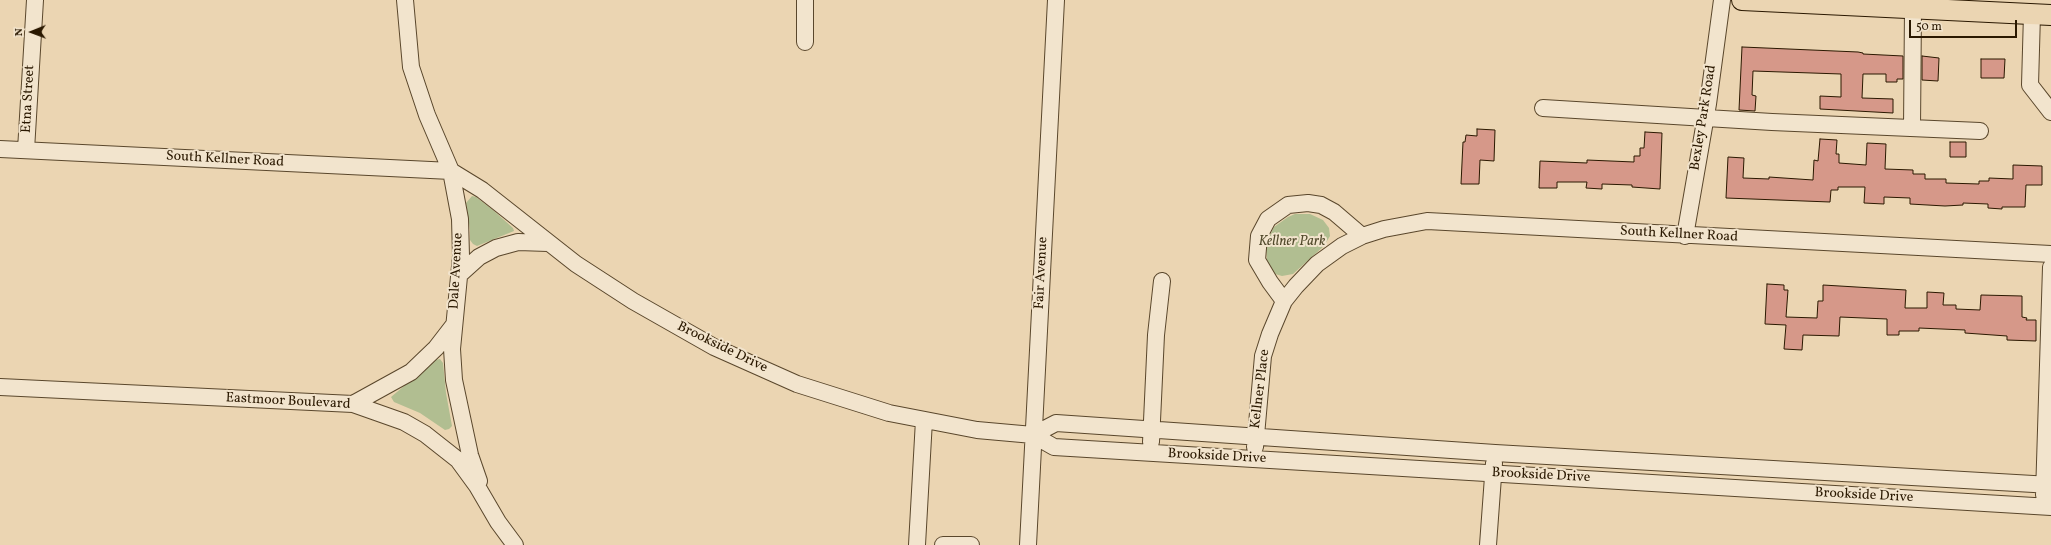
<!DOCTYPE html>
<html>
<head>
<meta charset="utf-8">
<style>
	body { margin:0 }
	#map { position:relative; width:2051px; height:545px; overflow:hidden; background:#ebd5b2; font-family:Vollkorn,serif }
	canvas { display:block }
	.north { position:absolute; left:12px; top:12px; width:40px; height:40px; -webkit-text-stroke:3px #f2e4cd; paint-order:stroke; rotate:269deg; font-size:11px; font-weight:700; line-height:16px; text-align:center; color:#2a1800 }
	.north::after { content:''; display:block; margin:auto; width:14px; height:18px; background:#2a1800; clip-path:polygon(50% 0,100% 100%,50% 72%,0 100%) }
	.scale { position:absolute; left:1909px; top:20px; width:108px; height:18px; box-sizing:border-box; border:2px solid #2a1800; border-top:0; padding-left:5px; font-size:12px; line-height:14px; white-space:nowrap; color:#2a1800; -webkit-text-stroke:3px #f2e4cd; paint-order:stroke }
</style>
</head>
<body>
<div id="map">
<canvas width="2051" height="545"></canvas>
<div class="north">N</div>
<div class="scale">50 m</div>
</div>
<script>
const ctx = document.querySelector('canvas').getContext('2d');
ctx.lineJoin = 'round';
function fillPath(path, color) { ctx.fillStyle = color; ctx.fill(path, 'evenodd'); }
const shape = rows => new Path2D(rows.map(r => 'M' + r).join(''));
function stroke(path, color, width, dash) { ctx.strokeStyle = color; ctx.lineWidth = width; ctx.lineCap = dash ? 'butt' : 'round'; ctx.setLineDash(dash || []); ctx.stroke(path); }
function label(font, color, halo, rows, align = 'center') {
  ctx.font = font + ' Vollkorn,serif'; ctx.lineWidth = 4; ctx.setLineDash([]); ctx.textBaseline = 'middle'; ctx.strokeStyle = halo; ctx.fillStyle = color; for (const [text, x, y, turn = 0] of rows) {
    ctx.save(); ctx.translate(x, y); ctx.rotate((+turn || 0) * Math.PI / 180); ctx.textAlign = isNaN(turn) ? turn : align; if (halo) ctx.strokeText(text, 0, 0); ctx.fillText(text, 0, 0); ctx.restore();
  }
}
const green = shape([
	[472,196,476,197,493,210,513,228,514,231,477,246,473,244,470,240,470,230,466,203],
	[1295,214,1310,214,1323,220,1329,228,1330,236,1324,246,1293,274,1282,276,1275,274,1270,270,1267,262,1266,243,1274,227,1288,217],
	[440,359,443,363,446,393,452,426,449,429,445,430,420,413,394,402,391,397,435,360]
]);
const building = shape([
	[1742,47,1858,52,1863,53,1863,54,1903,56,1903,79,1897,79,1897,82,1886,82,1886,74,1863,74,1862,98,1893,99,1893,113,1820,109,1820,96,1841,97,1841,74,1753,71,1752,95,1756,96,1755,111,1739,110,1742,47],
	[1922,56,1939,58,1938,81,1922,80,1922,56],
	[1981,59,2005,59,2004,78,1981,78,1981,59],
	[1477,129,1495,130,1494,161,1480,160,1479,184,1461,184,1463,142,1465,142,1466,135,1477,136,1477,129],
	[1645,132,1662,133,1660,189,1632,187,1632,185,1602,184,1602,189,1586,188,1587,182,1557,182,1557,188,1539,188,1540,161,1587,163,1587,160,1634,162,1634,156,1640,156,1640,148,1644,148,1645,132],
	[1820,139,1837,140,1836,154,1839,154,1839,163,1866,165,1867,143,1886,144,1885,169,1913,170,1913,174,1925,174,1925,179,1946,179,1946,183,1979,184,1979,181,1989,181,1989,178,2013,179,2013,165,2042,166,2042,185,2026,185,2025,207,2002,207,2002,209,1988,208,1988,204,1963,203,1963,205,1945,206,1910,204,1910,198,1884,197,1884,204,1864,203,1865,187,1838,187,1838,190,1831,190,1830,202,1726,198,1728,157,1744,158,1743,178,1769,179,1769,177,1813,180,1814,160,1818,161,1820,139],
	[1950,142,1966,142,1966,157,1950,157,1950,142],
	[1767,284,1784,285,1784,290,1788,290,1786,317,1817,318,1818,301,1823,301,1823,285,1906,290,1905,308,1927,308,1927,292,1944,293,1943,305,1956,305,1956,309,1980,310,1981,295,2022,296,2022,317,2027,318,2026,320,2036,320,2036,341,2007,340,2007,336,1965,333,1965,330,1919,328,1919,331,1899,331,1899,335,1887,335,1887,319,1840,317,1839,336,1803,335,1802,350,1784,349,1786,325,1765,324,1767,284]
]);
const minor = shape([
	[405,0,411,67,427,115,451,171,460,219,461,256,452,349,454,380,470,455,479,481],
	[2032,14,2030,85,2051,112],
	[805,42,805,0],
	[1543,108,1772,122,1980,131],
	[1912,128,1913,8],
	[0,149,451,171,482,190,576,264,633,301,714,347,797,384,889,413,977,430,1033,435,1054,447,2051,507],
	[26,150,35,0],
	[1685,236,1708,104,1722,0],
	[459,275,479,257,496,248,518,242,548,243],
	[1284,301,1270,282,1257,260,1259,236,1268,219,1288,205,1308,203,1321,205,1334,212,1362,236],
	[0,387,353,404,404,422,425,434,458,460,477,486,498,522,515,545],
	[353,404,411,372,436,348,453,326],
	[1033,435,1056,423,1495,453,2051,485],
	[1151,442,1156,335,1162,281],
	[1255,447,1263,356,1270,334,1284,301,1296,286,1317,264,1342,246,1362,236,1384,229,1427,221,2051,254],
	[2044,495,2051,267],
	[917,545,924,420],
	[943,545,971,545],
	[1028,545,1056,0],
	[1488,545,1494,463]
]);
const major = shape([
	[1742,0,2051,15]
]);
const streetNames = [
	["Etna Street",29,99,-87],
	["Bexley Park Road",1704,118,-81],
	["South Kellner Road",225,160,3],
	["South Kellner Road",1679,235,3],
	["Dale Avenue",457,271,-87],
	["Fair Avenue",1042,273,-87],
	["Brookside Drive",722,348,26],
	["Kellner Place",1261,389,-83],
	["Eastmoor Boulevard",288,402,3],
	["Brookside Drive",1217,457,3],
	["Brookside Drive",1541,476,3],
	["Brookside Drive",1864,496,3]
];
const parkNames = [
	["Kellner Park",1292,242]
];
fillPath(green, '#b1be91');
fillPath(building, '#d69889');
stroke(building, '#2a1800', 1);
stroke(minor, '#5a472c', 18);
stroke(major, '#2a1800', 22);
stroke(minor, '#f2e4cd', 16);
stroke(major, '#ebd5b2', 20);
label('14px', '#2a1800', '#f2e4cd', streetNames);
label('italic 14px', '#524a2c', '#f2e4cd', parkNames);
</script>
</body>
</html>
